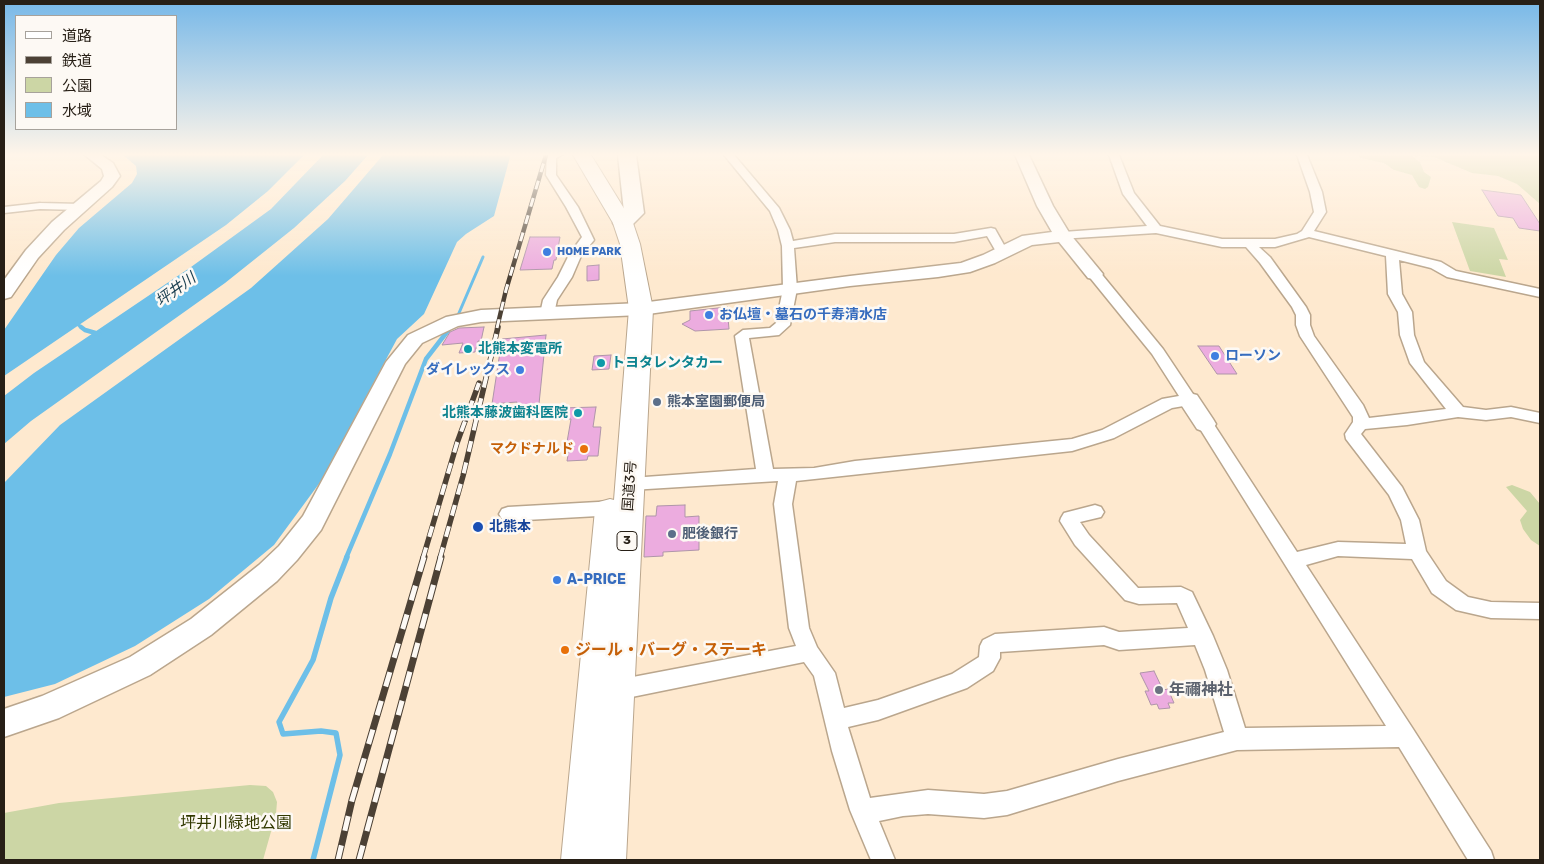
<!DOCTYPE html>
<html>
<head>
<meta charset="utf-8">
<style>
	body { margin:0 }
	#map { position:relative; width:1544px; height:864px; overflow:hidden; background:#fee9cf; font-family:Rubik,"Noto Sans JP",sans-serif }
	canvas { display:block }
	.frame { position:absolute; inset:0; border:5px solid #271f16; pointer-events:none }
	.legend { position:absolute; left:15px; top:15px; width:162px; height:115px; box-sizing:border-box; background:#fdf9f4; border:1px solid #a7a29b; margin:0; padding:6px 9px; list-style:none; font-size:15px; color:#271f16 }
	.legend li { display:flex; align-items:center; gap:10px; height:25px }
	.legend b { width:25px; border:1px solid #a7a29b }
</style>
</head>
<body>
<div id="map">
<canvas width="1544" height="864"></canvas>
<div class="frame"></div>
<ul class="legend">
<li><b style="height:6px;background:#fff"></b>道路</li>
<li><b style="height:6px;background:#4c4135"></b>鉄道</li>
<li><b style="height:14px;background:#ccd6a5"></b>公園</li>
<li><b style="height:14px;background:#6dbfe8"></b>水域</li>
</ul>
</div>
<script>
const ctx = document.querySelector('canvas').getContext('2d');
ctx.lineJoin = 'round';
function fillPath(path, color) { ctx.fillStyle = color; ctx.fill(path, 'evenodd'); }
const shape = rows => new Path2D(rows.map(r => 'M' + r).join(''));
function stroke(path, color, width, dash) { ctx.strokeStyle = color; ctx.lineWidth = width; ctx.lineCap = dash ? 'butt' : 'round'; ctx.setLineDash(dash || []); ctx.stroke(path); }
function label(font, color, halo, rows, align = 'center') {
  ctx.font = font + ' Rubik,"Noto Sans JP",sans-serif'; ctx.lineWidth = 5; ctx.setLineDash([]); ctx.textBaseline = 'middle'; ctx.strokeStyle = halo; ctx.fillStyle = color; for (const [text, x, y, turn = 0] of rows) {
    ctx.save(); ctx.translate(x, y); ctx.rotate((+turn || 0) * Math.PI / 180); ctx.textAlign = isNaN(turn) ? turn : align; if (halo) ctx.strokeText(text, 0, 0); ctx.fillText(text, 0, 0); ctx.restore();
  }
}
const green = shape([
	[1358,155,1540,155,1540,204,1517,184,1498,176,1472,173,1434,157,1412,156,1420,162,1424,172,1431,177,1428,187,1425,189,1419,187,1412,175,1394,170,1384,163,1360,158],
	[1452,222,1494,228,1508,260,1499,259,1506,277,1470,271],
	[1512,485,1530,492,1540,504,1540,546,1531,540,1523,529,1520,520,1527,511,1506,487],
	[250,785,266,786,273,792,277,802,276,814,263,860,4,860,4,813,59,803]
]);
const water = shape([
	[123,155,304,155,268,191,226,225,4,376,4,330,56,255,79,228,132,183,137,174,136,166],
	[323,155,368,155,345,181,294,228,225,283,31,421,4,444,4,396,34,373,191,267,271,209],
	[383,155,509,155,510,157,494,216,466,234,457,242,424,314,397,339,321,481,274,545,209,599,135,646,55,684,4,697,4,483,60,425,251,288,328,219]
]);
const streamFar2 = shape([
	[456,320,483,257],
	[75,322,82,328]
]);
const streamFar1 = shape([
	[81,327,85,330,99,334],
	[346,558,390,454,426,359,450,328]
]);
const stream = shape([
	[313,860,340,755,336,733,321,731,283,734,279,722,313,660,331,598,347,557]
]);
const building = shape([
	[1482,190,1521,195,1540,224,1540,231,1519,228,1513,218,1498,216,1482,190],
	[530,237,560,237,556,260,554,260,552,269,520,270,530,237],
	[599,265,599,280,587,281,587,266,599,265],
	[727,307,729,329,695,331,682,324,690,320,690,311,727,307],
	[484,327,481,341,478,341,475,352,459,353,463,343,442,345,450,332,459,328,484,327],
	[546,335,539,404,517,406,517,402,492,404,502,339,546,335],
	[1198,346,1219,346,1237,374,1217,374,1198,346],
	[611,355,609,369,592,370,594,356,611,355],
	[596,407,593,427,601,427,598,456,588,456,587,460,567,461,570,443,567,442,571,419,559,419,561,408,596,407],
	[685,505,685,517,699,516,699,550,663,552,663,556,644,557,646,516,656,516,657,506,685,505],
	[1154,671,1163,690,1168,689,1174,703,1168,703,1170,708,1159,709,1157,704,1151,705,1145,691,1149,691,1140,673,1154,671]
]);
const street = shape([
	[547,155,562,155,556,158,556,175,578,207,594,240,581,256,572,277,557,300,554,314,547,318,540,314,543,300,558,277,569,255,582,237,566,207,546,175,547,155],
	[724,155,734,155,779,208,790,230,793,241,835,234,954,234,991,228,995,229,1008,252,1006,255,998,255,987,236,954,242,835,242,794,248,797,289,790,325,779,335,749,338,773,469,814,468,855,461,1072,439,1102,430,1162,399,1179,396,1152,354,1087,274,1094,270,1099,271,1163,349,1197,400,1195,404,1172,408,1114,438,1072,451,796,481,792,504,809,628,817,647,835,673,844,708,878,700,952,674,979,657,980,646,983,640,995,634,1104,627,1119,632,1188,628,1177,603,1139,604,1125,600,1075,545,1060,521,1061,518,1064,513,1095,505,1101,507,1104,512,1101,517,1080,522,1089,535,1138,588,1181,587,1192,592,1213,636,1227,670,1245,728,1386,726,1197,424,1199,420,1205,419,1211,420,1297,552,1338,542,1406,544,1401,520,1389,495,1346,439,1345,434,1353,422,1353,417,1300,336,1296,325,1296,315,1292,307,1260,263,1246,247,1222,247,1156,233,1059,239,1057,236,1059,233,1063,232,1147,226,1123,194,1109,155,1119,155,1134,193,1160,226,1222,239,1275,239,1297,234,1302,231,1314,212,1310,192,1297,155,1307,155,1322,192,1326,212,1314,231,1441,262,1456,271,1540,289,1540,297,1447,277,1431,268,1399,260,1402,294,1412,312,1414,335,1424,362,1463,407,1486,410,1511,407,1540,413,1540,423,1511,417,1486,420,1458,417,1407,425,1365,429,1361,434,1402,487,1419,520,1426,551,1446,581,1468,597,1491,602,1540,603,1540,619,1491,618,1456,610,1432,593,1412,559,1338,556,1306,565,1413,729,1491,851,1494,860,1468,860,1399,747,1237,750,1118,781,1007,815,984,818,928,814,903,816,879,821,895,860,871,860,850,810,832,751,814,676,804,662,617,700,609,697,606,690,609,683,617,680,796,646,789,628,774,504,778,481,631,490,625,488,622,484,625,480,631,478,756,469,735,336,743,330,770,328,776,323,783,289,782,246,778,230,770,211,724,155],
	[1309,237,1386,256,1388,294,1398,312,1400,335,1410,363,1446,409,1369,418,1363,405,1314,336,1310,325,1310,315,1306,307,1270,257,1259,247,1275,247,1309,237],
	[1104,645,1119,650,1195,645,1205,670,1224,732,1118,759,1007,791,984,794,928,790,870,798,848,727,878,720,967,688,993,671,1000,658,1000,652,1104,645],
	[40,203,81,204,87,207,81,210,40,209,4,213,4,207,40,203],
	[616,501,622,503,625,508,622,513,616,515,508,521,502,519,499,514,502,509,508,507,616,501]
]);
const secondary = shape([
	[85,155,101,155,113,163,120,176,112,187,64,230,38,258,11,297,4,299,4,280,26,250,52,222,101,181,104,176,102,169,85,155],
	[1015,155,1029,155,1053,206,1070,234,1103,274,1100,278,1094,279,1088,278,1059,242,1032,245,995,263,970,272,938,277,850,286,641,315,481,322,458,326,422,343,405,364,321,530,297,560,277,581,211,635,150,675,59,718,4,737,4,709,42,696,130,657,191,619,259,565,279,546,303,516,386,362,408,335,446,317,481,310,641,303,850,276,961,263,983,255,1022,236,1052,232,1037,206,1015,155],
	[1189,393,1197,395,1213,419,1216,424,1213,429,1205,432,1197,429,1178,400,1181,395,1189,393]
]);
const primary = shape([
	[618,155,636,155,644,213,630,227,623,229,616,227,613,223,624,212,618,155]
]);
const highway = shape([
	[573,155,591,155,633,223,640,244,653,309,626,860,561,860,595,510,599,502,610,499,614,500,629,309,620,244,613,223,573,155]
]);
const railFar2 = shape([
	[497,328,506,290,546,155]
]);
const railFar1 = shape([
	[423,558,457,443,479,383],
	[440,558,463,476,498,327]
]);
const rail = shape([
	[338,860,352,800,424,557],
	[359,860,441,557]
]);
const markers = [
	[547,252,5,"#3f7fe0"],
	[709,315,5,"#3f7fe0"],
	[468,349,5,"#0f9aa8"],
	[1215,356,5,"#3f7fe0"],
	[601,363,5,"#0f9aa8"],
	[520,370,5,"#3f7fe0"],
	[657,402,5,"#5c6f8a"],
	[578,413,5,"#0f9aa8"],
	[584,449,5,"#e8710a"],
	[478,527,6,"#1a4fb4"],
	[672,534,5,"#5c6f8a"],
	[557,580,5,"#3f7fe0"],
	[565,650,5,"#e8710a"],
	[1159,690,5,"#6b7280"]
];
const farShopnames = [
	["HOME PARK",557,252]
];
const shields = [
	[627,541,20]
];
const shieldNames = [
	["3",627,541]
];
const shopNames = [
	["お仏壇・墓石の千寿清水店",719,315],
	["ローソン",1225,356],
	["ダイレックス",510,370,"right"],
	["A-PRICE",567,580]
];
const cultureNames = [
	["北熊本変電所",478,349],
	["トヨタレンタカー",611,363],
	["北熊本藤波歯科医院",568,413,"right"]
];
const serviceNames = [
	["熊本室園郵便局",667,402],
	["肥後銀行",682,534]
];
const foodNames = [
	["マクドナルド",574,449]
];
const streetNames = [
	["国道3号",630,486,-86]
];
const transitNames = [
	["北熊本",489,527]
];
const waterNames = [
	["坪井川",176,290,-36]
];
const nearFoodnames = [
	["ジール・バーグ・ステーキ",575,650]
];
const nearWorshipnames = [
	["年禰神社",1169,690]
];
const nearParknames = [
	["坪井川緑地公園",236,823]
];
fillPath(green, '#ccd6a5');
fillPath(water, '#6dbfe8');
stroke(streamFar2, '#6dbfe8', 3);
stroke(streamFar1, '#6dbfe8', 4.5);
stroke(stream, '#6dbfe8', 5.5);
fillPath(building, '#ecacdf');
stroke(building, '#af95a9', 1);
stroke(street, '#baa68d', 3);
stroke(secondary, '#baa68d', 3);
stroke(primary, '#baa68d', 3);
stroke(highway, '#baa68d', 2);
fillPath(street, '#fff');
fillPath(secondary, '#fff');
fillPath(primary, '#fff');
fillPath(highway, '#fff');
stroke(railFar2, '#4c4135', 4.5);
stroke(railFar1, '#4c4135', 5.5);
stroke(rail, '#4c4135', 7);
stroke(railFar2, '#fdf9f4', 3, [9]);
stroke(railFar1, '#fdf9f4', 4, [11]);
stroke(rail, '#fdf9f4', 5, [15]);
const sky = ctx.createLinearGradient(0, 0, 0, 276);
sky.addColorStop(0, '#77b8e8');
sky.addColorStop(0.56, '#fff5e9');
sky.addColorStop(1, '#fff5e900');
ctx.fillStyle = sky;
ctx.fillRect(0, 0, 1544, 276);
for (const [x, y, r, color] of markers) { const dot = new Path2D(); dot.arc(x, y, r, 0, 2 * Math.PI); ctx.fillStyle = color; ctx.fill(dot); stroke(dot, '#fdf9f4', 2); }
label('bold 11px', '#366cbe', '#fdf9f4', farShopnames, 'left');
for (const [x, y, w] of shields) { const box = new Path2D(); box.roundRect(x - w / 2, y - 9.5, w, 19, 4); ctx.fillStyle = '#fdf9f4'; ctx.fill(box); stroke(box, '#271f16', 1); }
label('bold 12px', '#271f16', null, shieldNames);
label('bold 14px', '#366cbe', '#fdf9f4', shopNames, 'left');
label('bold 14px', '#0d838f', '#fdf9f4', cultureNames, 'left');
label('bold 14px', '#4e5e75', '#fdf9f4', serviceNames, 'left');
label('bold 14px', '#c56008', '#fdf9f4', foodNames, 'right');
label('14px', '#271f16', '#fdf9f4', streetNames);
label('bold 14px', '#164399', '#fdf9f4', transitNames, 'left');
label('italic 15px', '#193e4f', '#fdf9f4', waterNames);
label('bold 16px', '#c56008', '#fdf9f4', nearFoodnames, 'left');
label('bold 16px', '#5b616d', '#fdf9f4', nearWorshipnames, 'left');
label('16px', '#323900', '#fdf9f4', nearParknames);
</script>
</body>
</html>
